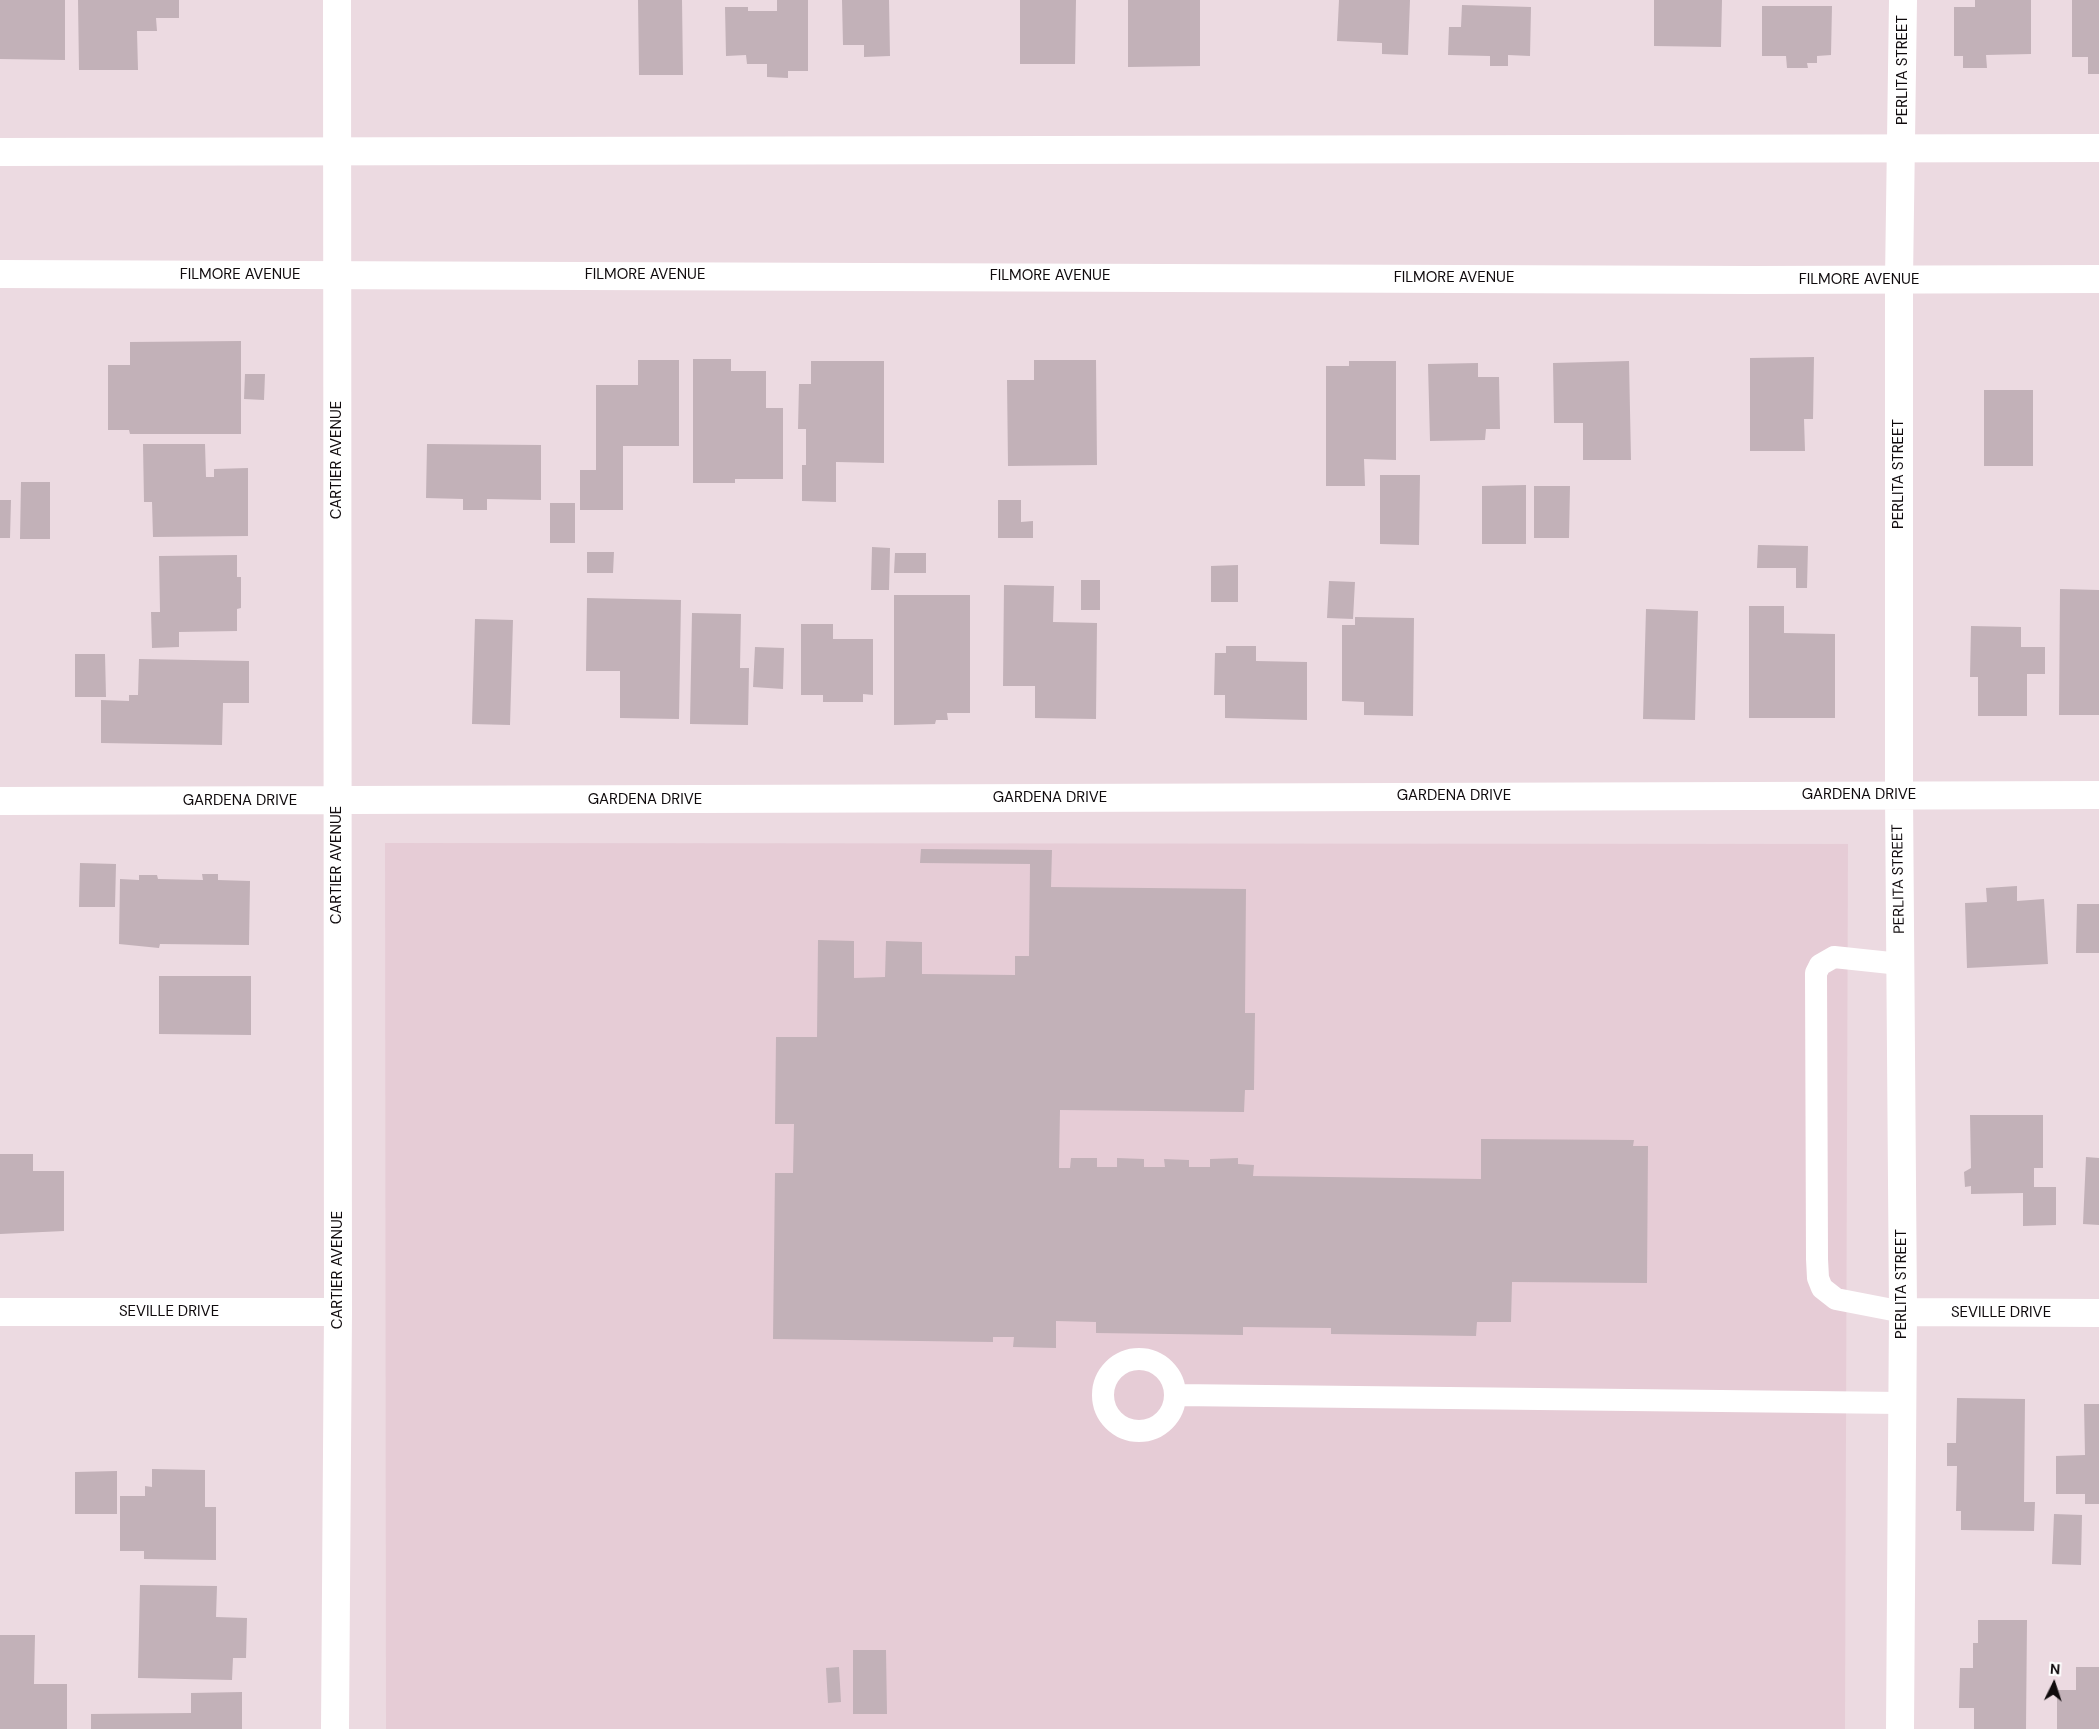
<!DOCTYPE html>
<html>
<head>
<meta charset="utf-8">
<style>
	body { margin:0 }
	#map { position:relative; width:2099px; height:1729px; overflow:hidden; background:#ecdae1; font-family:"DM Sans",sans-serif }
	canvas { display:block }
	.north { position:absolute; left:2029px; top:1659px; width:50px; height:50px; -webkit-text-stroke:4px #fff; paint-order:stroke; rotate:4deg; font-size:14px; font-weight:700; line-height:20px; text-align:center; color:#0f0a0c }
	.north::after { content:''; display:block; margin:auto; width:18px; height:22px; background:#0f0a0c; clip-path:polygon(50% 0,100% 100%,50% 72%,0 100%) }
</style>
</head>
<body>
<div id="map">
<canvas width="2099" height="1729"></canvas>
<div class="north">N</div>
</div>
<script>
const ctx = document.querySelector('canvas').getContext('2d');
ctx.lineJoin = 'round';
function fillPath(path, color) { ctx.fillStyle = color; ctx.fill(path, 'evenodd'); }
const shape = rows => new Path2D(rows.map(r => 'M' + r).join(''));
function stroke(path, color, width, dash) { ctx.strokeStyle = color; ctx.lineWidth = width; ctx.lineCap = dash ? 'butt' : 'round'; ctx.setLineDash(dash || []); ctx.stroke(path); }
function label(font, color, halo, rows, align = 'center') {
  ctx.font = font + ' "DM Sans",sans-serif'; ctx.lineWidth = 4.5; ctx.setLineDash([]); ctx.textBaseline = 'middle'; ctx.strokeStyle = halo; ctx.fillStyle = color; for (const [text, x, y, turn = 0] of rows) {
    ctx.save(); ctx.translate(x, y); ctx.rotate((+turn || 0) * Math.PI / 180); ctx.textAlign = isNaN(turn) ? turn : align; if (halo) ctx.strokeText(text, 0, 0); ctx.fillText(text, 0, 0); ctx.restore();
  }
}
const built = shape([
	[385,843,1848,844,1845,1729,386,1729]
]);
const building = shape([
	[0,0,65,0,65,60,0,59],
	[78,0,179,0,179,18,156,18,157,31,137,31,138,70,79,70],
	[638,0,682,0,683,75,639,75],
	[777,0,808,0,808,71,788,71,788,78,767,77,767,64,747,64,746,55,726,56,725,7,748,7,748,11,777,11],
	[842,0,889,0,890,56,864,57,864,45,843,45],
	[1020,0,1076,0,1075,64,1020,64],
	[1128,0,1200,0,1200,66,1128,67],
	[1339,0,1410,0,1408,55,1382,54,1382,43,1337,41],
	[1654,0,1722,0,1721,47,1654,46],
	[1975,0,2031,0,2031,54,1986,55,1987,68,1963,68,1963,56,1954,56,1954,7,1975,7],
	[2072,0,2099,0,2099,74,2088,74,2088,57,2072,57],
	[1462,5,1531,7,1530,56,1508,55,1508,66,1490,66,1490,56,1448,55,1449,27,1461,27],
	[1762,6,1832,6,1831,55,1817,56,1817,63,1807,63,1808,68,1787,68,1786,56,1762,56],
	[241,341,241,434,130,434,129,430,108,430,108,365,130,365,130,342],
	[1814,357,1813,419,1804,419,1805,451,1750,451,1750,358],
	[693,359,731,359,731,371,766,371,766,408,783,408,783,479,735,479,735,483,693,483],
	[638,360,679,360,679,446,623,446,623,510,580,510,580,470,596,470,596,385,638,385],
	[1034,360,1096,360,1097,465,1008,466,1007,380,1034,380],
	[811,361,884,361,884,463,836,462,836,502,802,501,802,465,806,465,806,429,798,429,799,384,811,384],
	[1349,361,1396,361,1396,460,1364,459,1365,486,1326,486,1326,366,1349,366],
	[1629,361,1631,460,1583,460,1583,423,1554,423,1553,363],
	[1478,363,1478,377,1499,377,1500,429,1486,429,1485,440,1430,441,1428,364],
	[245,374,265,374,264,400,244,399],
	[1984,390,2033,390,2033,466,1984,466],
	[143,444,205,444,206,477,214,477,214,469,248,468,248,536,153,537,152,502,144,502],
	[427,444,541,445,541,500,487,499,487,510,463,510,463,499,426,498],
	[1380,475,1420,475,1419,545,1380,544],
	[21,482,50,482,50,539,20,539],
	[1526,485,1526,544,1482,544,1482,486],
	[1534,486,1570,486,1569,538,1534,538],
	[0,500,11,500,10,538,0,538],
	[998,500,1021,500,1021,522,1033,521,1033,538,998,538],
	[550,503,575,503,575,543,550,543],
	[1758,545,1808,546,1807,588,1796,588,1796,568,1757,568],
	[872,547,890,548,889,590,871,590],
	[587,552,614,552,613,573,587,573],
	[895,553,926,553,926,573,894,573],
	[237,555,237,577,241,577,241,608,237,609,237,631,179,632,179,647,152,648,151,612,160,612,159,556],
	[1238,565,1238,602,1211,602,1211,566],
	[1081,580,1100,580,1100,610,1081,610],
	[1329,581,1355,582,1353,619,1327,618],
	[1004,585,1054,586,1053,622,1097,623,1096,719,1035,718,1035,686,1003,686],
	[2060,589,2099,590,2099,715,2059,715],
	[894,595,970,595,970,713,947,713,948,720,936,720,935,724,894,725],
	[587,598,681,600,679,719,620,718,620,671,586,671],
	[1749,606,1784,606,1784,633,1835,634,1835,718,1749,718],
	[1646,609,1698,611,1695,720,1643,719],
	[692,613,741,614,740,668,749,668,748,725,690,724],
	[1355,617,1414,618,1413,716,1364,715,1364,702,1342,701,1342,625,1355,625],
	[475,619,513,620,510,725,472,724],
	[801,624,833,624,833,639,873,639,873,695,863,694,863,702,823,702,823,695,801,695],
	[1971,626,2021,627,2021,647,2045,647,2045,674,2027,674,2027,716,1978,716,1978,677,1970,677],
	[1226,646,1256,646,1256,661,1307,662,1307,720,1225,718,1225,695,1214,695,1215,653,1226,653],
	[755,647,784,648,783,689,753,687],
	[75,654,105,654,106,697,75,697],
	[139,659,249,661,249,703,223,703,222,745,101,743,101,700,129,701,129,695,138,695],
	[921,849,1052,850,1051,887,1246,889,1245,1013,1255,1013,1254,1090,1245,1090,1244,1112,1060,1110,1059,1168,1070,1168,1071,1158,1097,1158,1097,1167,1117,1167,1117,1158,1144,1159,1144,1167,1165,1167,1164,1159,1189,1160,1189,1167,1210,1167,1210,1159,1238,1158,1238,1164,1254,1165,1253,1176,1481,1179,1481,1139,1634,1140,1633,1146,1648,1146,1647,1283,1512,1282,1511,1322,1477,1322,1476,1336,1331,1334,1331,1328,1243,1327,1243,1335,1096,1333,1096,1322,1056,1321,1056,1348,1013,1347,1014,1337,993,1337,993,1342,773,1339,775,1173,793,1173,794,1124,775,1124,776,1037,817,1037,818,940,854,941,854,978,885,977,886,941,922,942,922,974,1015,975,1015,956,1029,956,1030,864,920,863],
	[80,863,116,864,115,907,79,907],
	[202,874,218,874,218,880,250,881,249,945,160,944,159,948,119,944,120,879,139,880,139,875,157,875,158,879,203,880],
	[2017,886,2017,901,2044,899,2048,964,1967,968,1965,903,1987,902,1986,888],
	[2077,904,2099,904,2099,953,2076,953],
	[159,976,251,976,251,1035,159,1034],
	[1970,1115,2043,1115,2043,1168,2034,1168,2034,1187,2056,1187,2056,1225,2023,1226,2023,1193,1971,1194,1971,1186,1965,1187,1964,1172,1971,1168],
	[0,1154,33,1154,33,1171,64,1171,64,1231,0,1234],
	[2086,1157,2099,1158,2099,1225,2083,1224],
	[1957,1398,2025,1399,2024,1502,2035,1502,2034,1531,1961,1530,1961,1511,1956,1511,1957,1466,1947,1466,1947,1443,1956,1443],
	[2084,1404,2099,1404,2099,1504,2085,1504,2085,1494,2056,1494,2056,1456,2085,1455],
	[152,1469,205,1470,205,1507,216,1507,216,1560,144,1559,144,1551,120,1551,120,1496,145,1496,145,1486,152,1487],
	[117,1471,117,1514,75,1514,75,1472],
	[2054,1514,2082,1515,2081,1565,2052,1564],
	[140,1585,217,1586,216,1617,247,1618,246,1658,233,1658,232,1680,138,1678],
	[1978,1620,2027,1620,2026,1729,1974,1729,1974,1708,1959,1708,1960,1668,1973,1668,1973,1643,1978,1643],
	[0,1635,35,1635,34,1684,67,1684,67,1729,0,1729],
	[853,1650,886,1650,887,1714,853,1714],
	[839,1667,841,1702,828,1703,826,1668],
	[2076,1667,2099,1667,2099,1729,2057,1729,2057,1690,2076,1690],
	[242,1692,242,1729,91,1729,91,1714,191,1713,191,1693]
]);
const lane = shape([
	[1900,964,1834,957,1820,965,1816,973,1817,1259,1818,1278,1822,1288,1836,1299,1903,1312],
	'1103 1395a36 36 0 1 1 72 0a36 36 0 1 1-72 0Z',
	[1176,1395,1902,1403]
]);
const street = shape([
	[0,801,2099,795],
	[0,1312,338,1312],
	[1903,1312,2099,1313],
	[335,1729,338,1312,337,0],
	[1900,1729,1903,1312,1899,795,1899,279,1903,0]
]);
const secondary = shape([
	[0,152,2099,148],
	[0,274,1751,280,2099,279]
]);
const streetNames = [
	["PERLITA STREET",1903,70,-90],
	["FILMORE AVENUE",240,275],
	["FILMORE AVENUE",645,275],
	["FILMORE AVENUE",1050,276],
	["FILMORE AVENUE",1454,278],
	["FILMORE AVENUE",1859,280],
	["CARTIER AVENUE",337,460,-90],
	["PERLITA STREET",1899,474,-90],
	["GARDENA DRIVE",1859,795],
	["GARDENA DRIVE",1454,796],
	["GARDENA DRIVE",1050,798],
	["GARDENA DRIVE",645,800],
	["GARDENA DRIVE",240,801],
	["CARTIER AVENUE",337,865,-90],
	["PERLITA STREET",1899,879,-91],
	["CARTIER AVENUE",338,1270,-90],
	["PERLITA STREET",1902,1284,-90],
	["SEVILLE DRIVE",169,1312],
	["SEVILLE DRIVE",2001,1313]
];
fillPath(built, '#e6ccd6');
fillPath(building, '#c2b1b8');
stroke(lane, '#fff', 22);
stroke(street, '#fff', 28);
stroke(secondary, '#fff', 28);
label('15px', '#0f0a0c', '#fff', streetNames);
</script>
</body>
</html>
